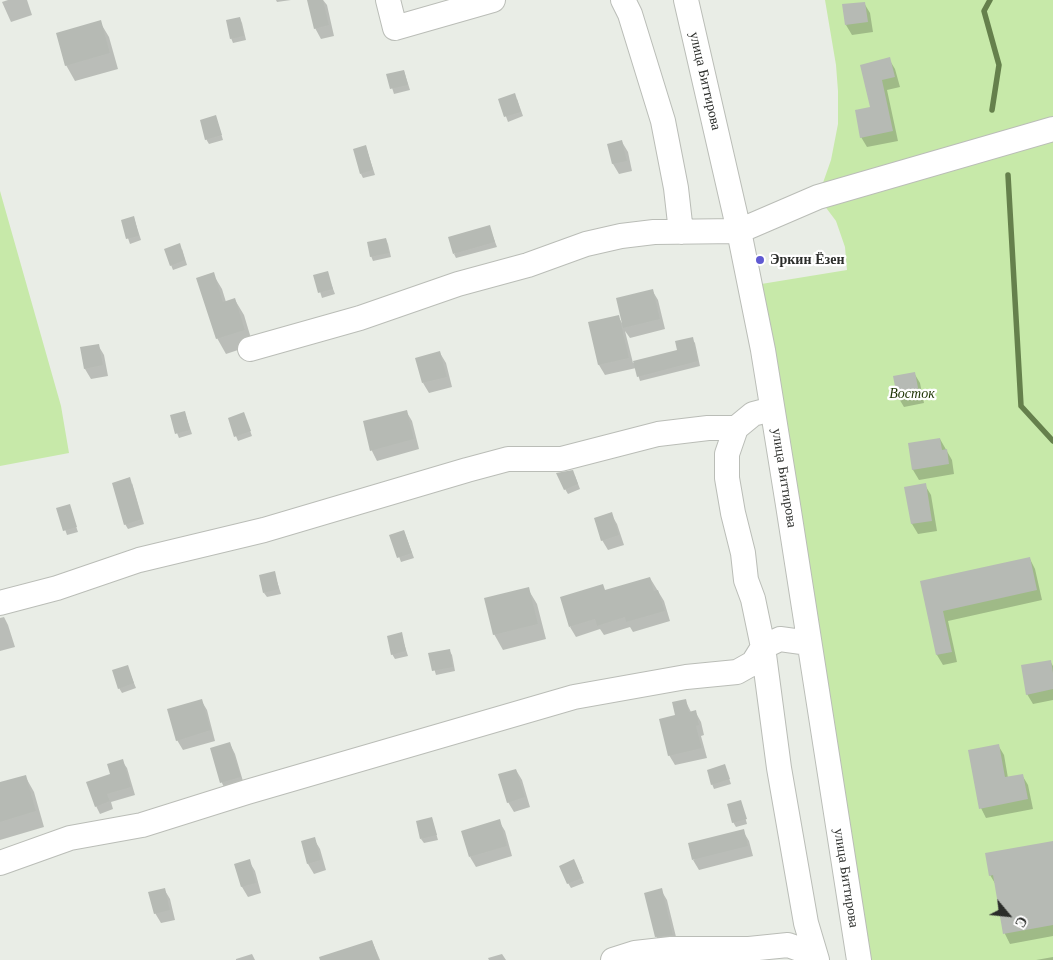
<!DOCTYPE html>
<html>
<head>
<meta charset="utf-8">
<style>
	body { margin:0 }
	#map { position:relative; width:1053px; height:960px; overflow:hidden; background:#e9ede6; font-family:"Libre Baskerville",serif }
	canvas { display:block }
	.north { position:absolute; left:983px; top:890px; width:50px; height:50px; -webkit-text-stroke:4px #fff; paint-order:stroke; rotate:118deg; font-size:14px; font-weight:700; line-height:20px; text-align:center; color:#2b2d2a }
	.north::after { content:''; display:block; margin:auto; width:18px; height:22px; background:#2b2d2a; clip-path:polygon(50% 0,100% 100%,50% 72%,0 100%) }
</style>
</head>
<body>
<div id="map">
<canvas width="1053" height="960"></canvas>
<div class="north">С</div>
</div>
<script>
const ctx = document.querySelector('canvas').getContext('2d');
ctx.lineJoin = 'round';
function fillPath(path, color) { ctx.fillStyle = color; ctx.fill(path, 'evenodd'); }
const shape = rows => new Path2D(rows.map(r => 'M' + r).join(''));
function stroke(path, color, width, dash) { ctx.strokeStyle = color; ctx.lineWidth = width; ctx.lineCap = dash ? 'butt' : 'round'; ctx.setLineDash(dash || []); ctx.stroke(path); }
function label(font, color, halo, rows, align = 'center') {
  ctx.font = font + ' "Libre Baskerville",serif'; ctx.lineWidth = 4.5; ctx.setLineDash([]); ctx.textBaseline = 'middle'; ctx.strokeStyle = halo; ctx.fillStyle = color; for (const [text, x, y, turn = 0] of rows) {
    ctx.save(); ctx.translate(x, y); ctx.rotate((+turn || 0) * Math.PI / 180); ctx.textAlign = isNaN(turn) ? turn : align; if (halo) ctx.strokeText(text, 0, 0); ctx.fillText(text, 0, 0); ctx.restore();
  }
}
const green = shape([
	[825,0,1053,0,1053,960,859,960,749,286,847,270,845,247,836,221,818,197,831,160,838,124,838,91,836,65],
	[0,191,61,406,69,453,0,466]
]);
const shadow = shape([
	[8,0,27,0,32,15,11,22,2,2],
	[276,0,291,0,277,2],
	[308,0,323,0,327,5,334,36,321,39,315,28],
	[864,3,870,13,873,32,852,35,846,25],
	[240,18,242,23,246,40,233,43,231,38],
	[100,22,109,37,118,69,75,81,66,65],
	[889,59,895,69,900,87,887,90,898,141,867,147,861,137],
	[404,71,410,90,394,94,388,75],
	[517,99,523,116,508,122,500,100],
	[216,117,223,140,209,144,206,139],
	[622,142,628,152,632,171,619,174,613,164,609,145],
	[366,147,375,175,363,178,361,174],
	[134,218,141,240,130,244,122,221],
	[489,226,497,247,456,258,454,254],
	[386,239,388,244,391,257,373,261,371,256],
	[182,249,187,265,173,270,171,265],
	[327,273,335,294,322,298,315,276],
	[213,274,222,289,226,302,235,300,244,315,253,345,226,354,217,338],
	[652,290,658,300,665,329,630,338,625,331,633,363,679,351,692,339,695,343,700,366,640,381,636,368,605,375,599,365,590,323,618,316,622,323],
	[98,345,104,355,108,376,91,379,85,369,81,348],
	[440,353,446,363,452,387,429,393,423,383],
	[914,373,920,383,924,403,904,407,898,397,895,377],
	[406,411,412,421,419,449,377,461,372,451,364,422],
	[185,413,192,434,179,438,177,433],
	[244,414,252,436,238,441,229,419],
	[940,439,952,460,954,474,919,480,913,470,909,444],
	[575,476,580,489,568,494,565,489],
	[132,483,144,524,128,529,125,524],
	[925,485,931,495,937,531,918,534,912,524,906,488],
	[69,506,78,532,67,535,58,509],
	[611,514,617,524,624,545,608,550,602,540],
	[404,531,414,558,401,562,391,535],
	[1030,559,1035,569,1042,600,948,621,957,662,943,665,937,655,922,582],
	[274,572,281,594,267,597,264,593],
	[650,578,664,601,670,621,633,632,630,627,604,635,600,629,576,637,570,627,606,591],
	[528,589,537,604,546,639,503,650,494,634],
	[4,617,8,625,15,647,0,651,0,618],
	[401,634,408,656,395,659,392,654],
	[449,650,452,655,455,671,436,675,430,654],
	[1050,661,1053,666,1053,700,1033,704,1027,694],
	[127,666,136,688,122,693,119,688],
	[201,700,207,710,215,741,183,750,177,740],
	[685,700,691,712,695,711,701,722,704,735,701,736,707,758,675,765,669,755],
	[230,744,235,754,245,788,227,793,222,783,211,749],
	[998,745,1004,755,1008,778,1022,775,1028,785,1033,809,986,818,981,808],
	[122,761,127,768,135,795,111,802,113,809,100,814,96,806,111,775],
	[725,766,731,784,714,789,712,784],
	[516,770,522,780,530,807,514,812,508,802],
	[25,776,34,792,44,827,0,840,0,783],
	[741,802,747,824,736,827,733,822],
	[432,819,438,840,424,843,421,839],
	[499,821,505,831,512,856,476,867,470,857],
	[743,831,749,841,753,856,699,870,693,860],
	[314,839,320,849,326,870,314,874,308,864],
	[1053,845,1053,936,1010,944,1005,934,996,885,990,875],
	[249,861,255,871,261,893,248,897,242,887,236,864],
	[576,865,584,883,571,888,568,883],
	[164,889,170,899,175,920,161,923,155,913],
	[661,890,667,900,678,945,662,947,656,936],
	[372,941,380,960,344,960],
	[252,954,255,960,236,960,236,959],
	[502,954,506,960,489,960,488,958],
	[1053,957,1053,960,1036,960]
]);
const stream = shape([
	[990,0,984,11,999,65,992,110],
	[1008,175,1021,406,1053,441]
]);
const building = shape([
	[307,0,323,0,329,25,314,29],
	[865,2,868,22,845,25,842,4],
	[240,17,244,36,230,39,226,20],
	[101,20,110,53,65,66,56,33],
	[890,57,895,77,882,80,893,131,860,138,855,110,870,107,860,65],
	[404,70,408,85,390,89,386,74],
	[515,93,521,112,504,117,498,99],
	[216,115,222,135,205,140,200,120],
	[622,140,627,161,612,164,607,144],
	[366,145,373,170,360,174,353,149],
	[134,216,139,236,126,239,121,220],
	[490,225,495,242,453,254,448,237],
	[386,238,389,253,370,257,367,242],
	[180,243,185,260,170,266,164,249],
	[328,271,333,289,318,293,313,275],
	[214,272,223,302,235,298,245,330,216,339,196,278],
	[653,289,660,319,623,328,616,298],
	[619,315,629,358,598,365,588,322],
	[693,337,698,361,637,377,633,361,677,350,675,341],
	[99,344,103,365,84,369,80,347],
	[440,351,447,377,422,383,415,358],
	[915,372,919,393,897,397,893,376],
	[407,410,414,439,370,451,363,421],
	[185,411,190,430,175,434,170,415],
	[244,412,251,431,234,437,228,418],
	[940,438,942,450,947,449,949,464,912,470,908,443],
	[573,470,578,484,564,490,556,473],
	[130,477,142,519,124,525,112,483],
	[926,483,932,521,911,524,904,487],
	[70,504,77,527,63,531,56,508],
	[612,512,619,535,601,541,594,518],
	[404,530,412,553,397,558,389,535],
	[1030,557,1037,590,943,611,952,652,936,655,920,581],
	[275,571,279,589,263,593,259,575],
	[650,577,654,591,658,590,665,611,626,622,625,617,597,626,595,619,569,627,560,597,603,584,605,590],
	[529,587,538,624,493,635,484,598],
	[402,632,406,651,391,655,387,636],
	[450,649,453,667,432,671,428,653],
	[1051,660,1053,673,1053,689,1026,695,1021,665],
	[128,665,134,683,118,689,112,670],
	[202,699,211,730,176,741,167,709],
	[686,699,689,712,696,710,699,725,696,726,702,748,668,756,659,719,675,715,672,702],
	[230,742,241,777,220,783,210,748],
	[999,744,1005,777,1023,774,1028,799,979,809,968,750],
	[123,759,131,787,107,794,110,801,95,807,86,782,110,774,107,764],
	[725,764,730,779,711,785,707,770],
	[516,769,525,797,507,803,498,774],
	[26,775,36,811,0,822,0,782],
	[741,800,747,819,732,823,727,804],
	[432,817,437,835,420,839,416,821],
	[500,819,507,846,469,857,461,831],
	[744,829,748,846,692,860,688,843],
	[315,837,321,860,307,864,301,841],
	[1053,841,1053,925,1003,934,993,875,989,876,985,853],
	[250,859,256,883,241,887,234,864],
	[574,859,582,878,567,884,559,866],
	[165,888,170,910,154,914,148,892],
	[662,888,673,935,655,937,644,893],
	[372,940,379,960,320,960,319,957]
]);
const minor = shape([
	[388,0,395,28,493,0],
	[623,0,630,14,663,121,676,188,681,232],
	[686,0,739,231,763,350,788,505,859,960],
	[250,349,360,318,458,284,528,265,586,244,621,236,654,232,739,231,818,197,1053,129],
	[736,428,727,454,727,478,733,513,743,553,746,580,753,599,763,647,779,768,806,923,817,960],
	[0,603,57,588,139,560,264,530,467,470,508,459,561,459,658,434,708,428,736,428,753,414,772,409],
	[0,863,70,838,142,825,247,792,574,697,686,677,737,672,753,663,763,647,780,639,809,643],
	[613,960,635,953,671,949,749,949,788,945,802,950,811,960]
]);
const markers = [
	[760,260,5,"#5f59d2"]
];
const streetNames = [
	["улица Биттирова",705,81,77],
	["улица Биттирова",784,478,81],
	["улица Биттирова",846,878,81]
];
const poiNames = [
	["Эркин Ёзен",770,260]
];
const parkNames = [
	["Восток",912,394]
];
fillPath(green, '#c7e9a9');
fillPath(shadow, '#0003');
stroke(stream, '#65804c', 5.5);
fillPath(building, '#b6bab4');
stroke(minor, '#babdb7', 26);
stroke(minor, '#fff', 24);
for (const [x, y, r, color] of markers) { const dot = new Path2D(); dot.arc(x, y, r, 0, 2 * Math.PI); ctx.fillStyle = color; ctx.fill(dot); stroke(dot, '#fff', 2); }
label('14px', '#2b2d2a', '#fff', streetNames);
label('bold 14px', '#2b2d2a', '#fff', poiNames, 'left');
label('italic 14px', '#1b3200', '#fff', parkNames);
</script>
</body>
</html>
